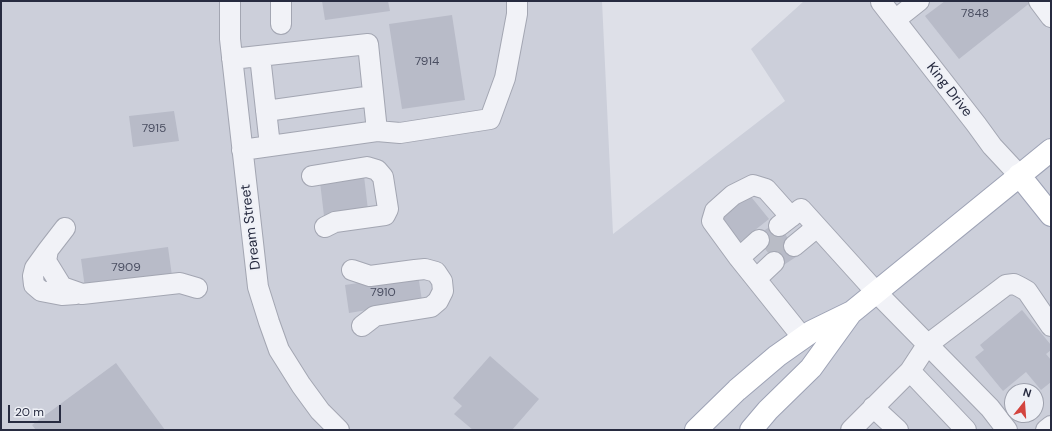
<!DOCTYPE html>
<html>
<head>
<meta charset="utf-8">
<style>
	body { margin:0 }
	#map { position:relative; width:1052px; height:431px; overflow:hidden; background:#dee0e8; font-family:"DM Sans",sans-serif }
	canvas { display:block }
	.frame { position:absolute; inset:0; border:2px solid #272b40; pointer-events:none }
	.north { position:absolute; left:1004px; top:383px; width:40px; height:40px; box-sizing:border-box; background:#eef0f6; border:1px solid #9ea1ad; border-radius:50%; rotate:17deg; font-size:11px; font-weight:700; line-height:16px; text-align:center; color:#272b40 }
	.north::after { content:''; display:block; margin:auto; width:14px; height:18px; background:#d3443e; clip-path:polygon(50% 0,100% 100%,50% 72%,0 100%) }
	.scale { position:absolute; left:8px; top:405px; width:53px; height:18px; box-sizing:border-box; border:2px solid #272b40; border-top:0; padding-left:5px; font-size:12px; line-height:14px; white-space:nowrap; color:#272b40; -webkit-text-stroke:3px #eef0f6; paint-order:stroke }
</style>
</head>
<body>
<div id="map">
<canvas width="1052" height="431"></canvas>
<div class="frame"></div>
<div class="north">N</div>
<div class="scale">20 m</div>
</div>
<script>
const ctx = document.querySelector('canvas').getContext('2d');
ctx.lineJoin = 'round';
function fillPath(path, color) { ctx.fillStyle = color; ctx.fill(path, 'evenodd'); }
const shape = rows => new Path2D(rows.map(r => 'M' + r).join(''));
function stroke(path, color, width, dash) { ctx.strokeStyle = color; ctx.lineWidth = width; ctx.lineCap = dash ? 'butt' : 'round'; ctx.setLineDash(dash || []); ctx.stroke(path); }
function label(font, color, halo, rows, align = 'center') {
  ctx.font = font + ' "DM Sans",sans-serif'; ctx.lineWidth = 4; ctx.setLineDash([]); ctx.textBaseline = 'middle'; ctx.strokeStyle = halo; ctx.fillStyle = color; for (const [text, x, y, turn = 0] of rows) {
    ctx.save(); ctx.translate(x, y); ctx.rotate((+turn || 0) * Math.PI / 180); ctx.textAlign = isNaN(turn) ? turn : align; if (halo) ctx.strokeText(text, 0, 0); ctx.fillText(text, 0, 0); ctx.restore();
  }
}
const built = shape([
	[1,1,602,1,613,234,785,101,751,49,804,1,1051,1,1051,430,1,430],
	[1012,391,1036,391,1036,415,1012,415]
]);
const building = shape([
	[322,1,388,1,390,11,325,20],
	[945,1,1030,1,1031,2,959,59,925,16],
	[452,15,465,100,402,109,389,24],
	[174,111,179,141,133,147,129,116],
	[364,176,368,210,324,216,320,182],
	[748,193,769,219,736,245,715,220],
	[777,222,799,255,779,268,756,236],
	[168,247,172,276,85,288,81,259],
	[418,274,422,301,349,313,345,285],
	[1022,310,1051,345,1051,350,1046,354,1051,360,1051,382,1041,390,1026,372,1003,391,975,357,984,350,980,345],
	[490,356,539,399,512,430,473,430,454,414,462,406,453,398],
	[116,363,165,430,36,430,32,425]
]);
const minorTunnel = shape([
	[767,251,786,236]
]);
const minor = shape([
	[230,1,230,39,258,287,269,322,279,350,301,385,320,411,339,430],
	[1039,1,1051,17],
	[881,2,976,124,992,146,1019,175],
	[895,20,919,1],
	[281,24,281,1],
	[260,56,270,146],
	[232,59,368,44,377,131,242,150],
	[266,111,373,96],
	[377,131,400,133,490,119,505,78,517,14,517,1],
	[312,176,367,167,377,170,383,177,388,209,385,215,335,222,325,227],
	[779,226,801,209,876,292,990,408,1007,430],
	[65,228,48,250,46,261,62,287,82,294,180,283,197,288],
	[759,240,739,258,803,338],
	[794,246,817,227],
	[48,250,35,268,33,276,34,285,41,291,62,295,76,294],
	[739,258,712,221,715,211,733,195,753,185,766,189,791,217],
	[352,270,370,276,415,270,425,269,436,272,442,281,443,291,438,301,431,307,375,316,362,326],
	[756,279,774,262],
	[910,371,927,345,1006,285,1014,284,1020,287,1027,291,1051,326],
	[873,407,898,430],
	[851,430,910,371,966,430],
	[1046,430,1051,426]
]);
const major = shape([
	[1019,175,1051,215],
	[696,430,737,390,777,356,811,332,852,312,1051,150],
	[751,430,768,410,811,368,850,314]
]);
const numberNames = [
	["7848",975,14],
	["7914",427,62],
	["7915",154,129],
	["7909",126,268],
	["7910",383,293]
];
const streetNames = [
	["King Drive",949,90,52],
	["Dream Street",251,227,-97]
];
fillPath(built, '#cccfda');
fillPath(building, '#b8bbc8');
stroke(minorTunnel, '#b9bcc6', 20, [20, 10]);
stroke(minor, '#a3a6b2', 22);
stroke(major, '#9da2b5', 24);
stroke(minor, '#f1f2f7', 20);
stroke(major, '#fff', 22);
label('12px', '#4b4f62', null, numberNames);
label('14px', '#272b40', '#eef0f6', streetNames);
</script>
</body>
</html>
